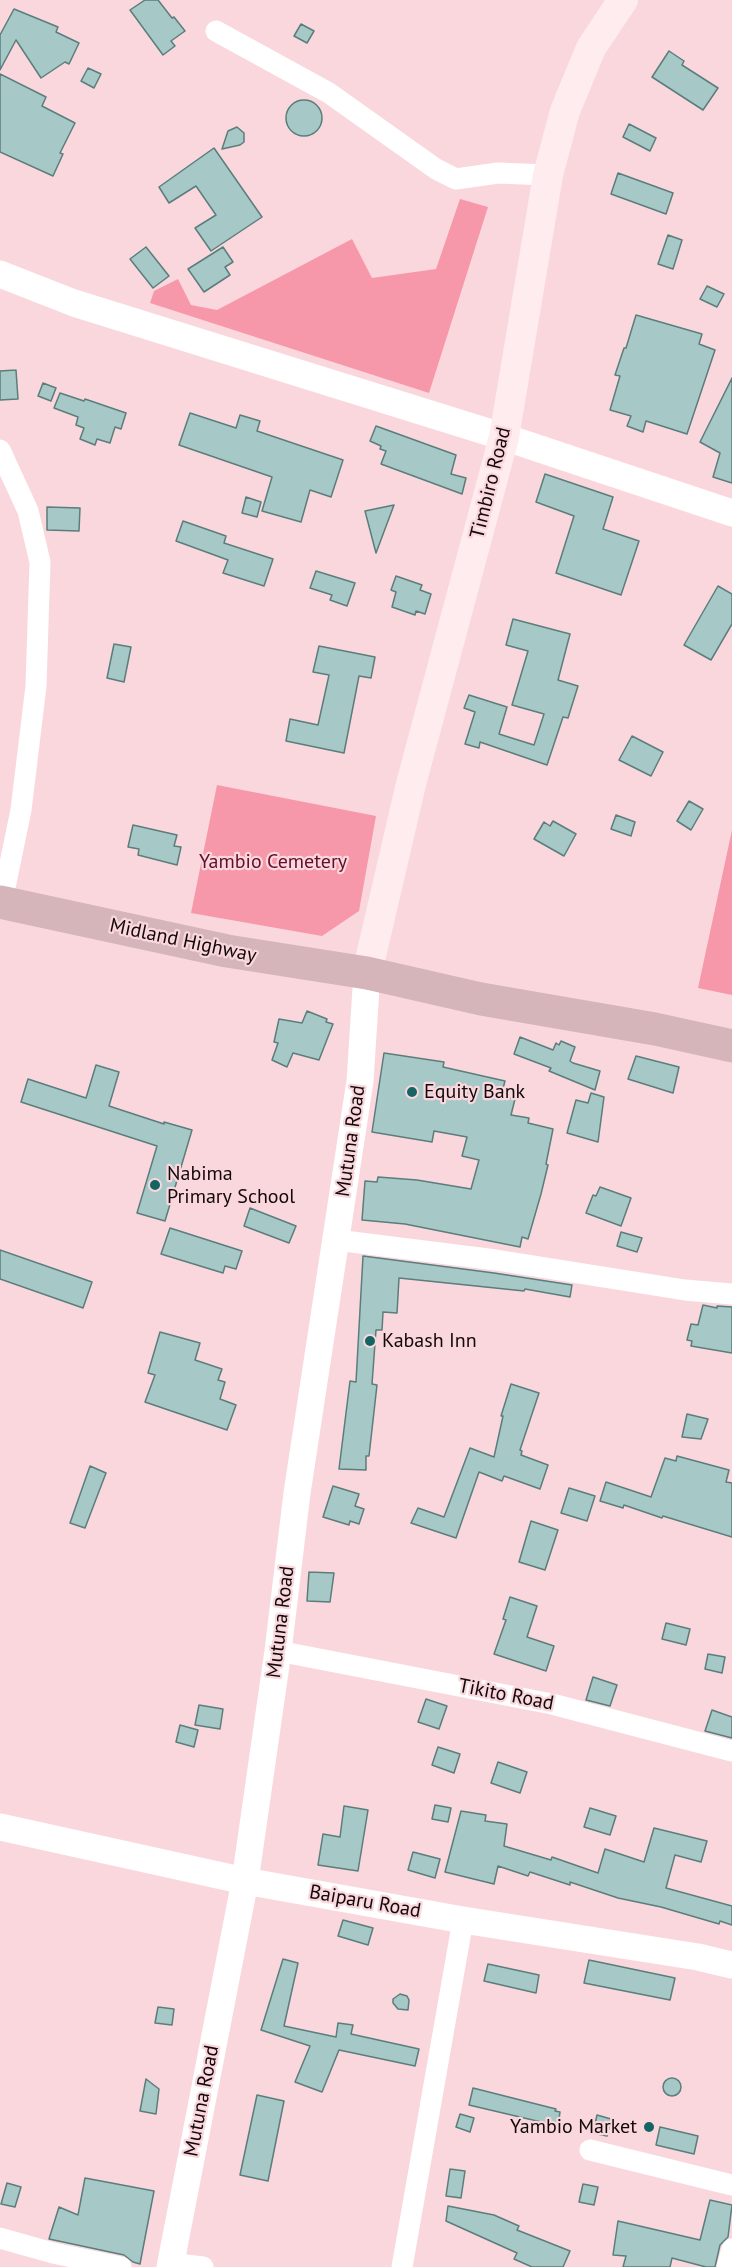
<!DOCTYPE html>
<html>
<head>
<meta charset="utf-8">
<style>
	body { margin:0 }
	canvas { display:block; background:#f9d7dc }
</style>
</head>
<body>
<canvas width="732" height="2267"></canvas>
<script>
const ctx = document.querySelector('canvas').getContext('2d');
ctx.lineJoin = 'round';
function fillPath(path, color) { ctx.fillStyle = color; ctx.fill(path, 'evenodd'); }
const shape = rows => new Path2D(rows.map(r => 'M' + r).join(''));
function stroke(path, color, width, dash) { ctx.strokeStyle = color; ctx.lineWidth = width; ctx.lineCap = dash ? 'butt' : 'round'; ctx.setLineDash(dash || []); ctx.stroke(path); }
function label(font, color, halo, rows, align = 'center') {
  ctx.font = font + ' "PT Sans",sans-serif'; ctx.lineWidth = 4.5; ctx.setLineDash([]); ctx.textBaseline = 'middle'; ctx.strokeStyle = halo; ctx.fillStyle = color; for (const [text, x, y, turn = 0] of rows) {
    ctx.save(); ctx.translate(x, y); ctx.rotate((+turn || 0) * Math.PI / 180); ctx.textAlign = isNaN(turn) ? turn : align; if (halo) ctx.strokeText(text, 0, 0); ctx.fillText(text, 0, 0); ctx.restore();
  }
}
const green = shape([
	[460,199,488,207,429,393,150,303,154,291,178,279,191,305,217,310,352,239,372,278,436,269],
	[217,785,376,816,359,911,322,936,191,913],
	[732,830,732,995,698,988]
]);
const building = shape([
	[145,0,158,0,172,18,174,17,185,31,171,41,175,46,163,55,130,10,145,0],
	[14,9,58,27,56,32,79,43,69,64,65,62,41,78,16,40,0,70,0,35,14,9],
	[301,24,314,31,307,43,294,36,301,24],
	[669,51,684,61,682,65,718,88,703,110,652,77,669,51],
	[88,68,101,74,94,88,81,81,88,68],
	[0,74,46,97,42,106,75,123,60,153,63,154,53,176,0,152,0,74],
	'286 118a18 18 0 1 1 36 0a18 18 0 1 1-36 0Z',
	[629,124,656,138,650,151,623,137,629,124],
	[237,127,244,133,244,142,240,145,222,149,228,131,237,127],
	[214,148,262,217,211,251,195,228,216,215,196,186,169,203,159,187,214,148],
	[618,173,673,193,666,214,611,194,618,173],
	[668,235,682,240,673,269,658,264,668,235],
	[146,247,169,276,153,288,130,259,146,247],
	[223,247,233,262,225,267,230,275,204,292,188,269,223,247],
	[707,286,724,294,717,307,700,299,707,286],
	[636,315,702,334,699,344,715,350,687,434,646,421,643,432,627,426,631,416,610,410,620,376,615,375,624,348,626,348,636,315],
	[16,370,18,399,0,400,0,371,16,370],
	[732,378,732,483,713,477,720,453,700,442,732,378],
	[43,383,56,388,51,401,38,396,43,383],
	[60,393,84,401,85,399,126,413,121,429,115,427,110,443,97,439,95,445,80,439,84,428,76,425,78,417,54,408,60,393],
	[190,413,236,428,240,415,260,421,257,431,343,460,331,497,310,490,301,522,262,511,272,477,179,445,190,413],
	[376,426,456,455,451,474,466,478,462,494,381,464,386,451,380,449,381,446,370,441,376,426],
	[545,474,613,497,603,529,639,541,621,595,556,573,574,516,536,502,545,474],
	[246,497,261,502,257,517,242,513,246,497],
	[394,505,376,553,365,511,394,505],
	[47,507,80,508,79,531,47,530,47,507],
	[183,521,226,536,224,543,273,559,264,586,223,573,228,560,176,541,183,521],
	[316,571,355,583,347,606,330,600,332,595,310,588,316,571],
	[396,576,422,585,420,590,431,594,425,614,416,611,415,615,392,607,396,592,391,590,396,576],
	[718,586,732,594,732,624,711,660,684,645,718,586],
	[513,619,570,634,558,680,578,686,568,718,563,717,547,765,480,742,479,748,465,744,475,712,464,708,469,695,507,707,499,734,534,745,544,714,512,705,528,651,506,645,513,619],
	[114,644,131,647,124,682,107,678,114,644],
	[319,646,375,657,371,678,359,676,344,753,286,741,290,719,318,725,329,675,313,672,319,646],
	[632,736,663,752,651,776,619,760,632,736],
	[689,801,703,809,691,830,677,821,689,801],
	[616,815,635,822,631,836,611,829,616,815],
	[553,821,576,834,564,856,534,839,544,822,550,826,553,821],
	[133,825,177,835,174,846,181,847,177,865,138,855,139,849,128,847,133,825],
	[307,1011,327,1019,326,1022,333,1024,319,1060,293,1053,287,1067,272,1060,278,1043,274,1042,279,1019,302,1023,307,1011],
	[520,1037,553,1050,556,1043,559,1045,561,1041,575,1047,570,1061,573,1063,600,1071,595,1090,549,1071,551,1068,514,1054,520,1037],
	[384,1053,444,1062,443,1067,505,1081,501,1096,515,1099,511,1115,529,1118,528,1123,553,1129,546,1164,548,1165,541,1194,528,1239,522,1237,520,1247,405,1224,362,1220,365,1181,377,1182,378,1177,417,1180,471,1189,479,1160,462,1156,467,1137,434,1131,432,1142,372,1132,384,1053],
	[636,1056,679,1067,673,1093,628,1079,636,1056],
	[96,1065,119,1072,109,1106,164,1124,164,1122,192,1130,165,1221,137,1213,157,1146,21,1102,28,1079,86,1098,96,1065],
	[591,1093,604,1097,598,1142,567,1133,576,1100,588,1103,591,1093],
	[600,1187,631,1198,621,1226,586,1213,593,1195,596,1196,600,1187],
	[250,1208,296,1226,289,1243,244,1226,250,1208],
	[170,1228,242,1251,236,1269,225,1266,223,1273,161,1254,170,1228],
	[621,1232,642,1238,637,1252,617,1246,621,1232],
	[0,1250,92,1282,83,1308,0,1279,0,1250],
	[363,1256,494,1273,572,1285,570,1297,525,1289,524,1291,399,1278,397,1313,383,1312,382,1330,376,1330,372,1384,377,1385,369,1456,366,1456,366,1470,339,1469,350,1381,356,1382,363,1256],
	[703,1305,717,1308,717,1306,732,1307,732,1353,691,1346,692,1341,687,1340,691,1324,698,1325,703,1305],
	[160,1332,200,1343,195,1360,222,1369,218,1380,225,1382,220,1399,236,1405,227,1430,145,1402,155,1375,148,1373,160,1332],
	[511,1384,539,1393,520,1450,522,1451,521,1455,548,1465,540,1489,504,1476,502,1481,479,1472,456,1538,411,1523,418,1508,444,1517,470,1448,494,1457,503,1416,501,1416,511,1384],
	[687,1414,708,1419,701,1439,682,1437,687,1414],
	[677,1456,729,1470,726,1482,732,1483,732,1537,663,1516,662,1518,624,1505,623,1508,600,1501,606,1482,651,1497,665,1458,676,1461,677,1456],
	[90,1466,106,1473,85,1528,70,1523,90,1466],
	[333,1486,359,1494,355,1506,364,1509,359,1524,350,1521,349,1525,323,1517,333,1486],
	[569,1488,595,1496,587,1521,561,1513,569,1488],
	[531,1521,558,1530,545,1570,519,1562,531,1521],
	[309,1572,334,1573,330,1602,307,1601,309,1572],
	[510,1597,537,1606,527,1637,554,1646,546,1671,494,1654,506,1620,503,1619,510,1597],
	[666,1623,690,1629,686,1645,662,1639,666,1623],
	[708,1654,725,1657,722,1673,705,1669,708,1654],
	[593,1677,617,1685,610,1706,586,1700,593,1677],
	[426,1699,447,1706,439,1729,418,1722,426,1699],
	[199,1705,223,1709,220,1729,195,1725,199,1705],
	[712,1710,732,1717,732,1738,705,1731,712,1710],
	[180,1725,198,1730,194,1747,176,1742,180,1725],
	[438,1747,460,1754,454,1773,432,1765,438,1747],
	[498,1762,527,1772,520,1793,491,1783,498,1762],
	[435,1805,451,1808,448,1822,432,1819,435,1805],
	[344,1806,368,1810,358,1871,318,1865,323,1834,340,1837,344,1806],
	[590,1808,616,1816,610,1835,584,1827,590,1808],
	[461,1811,486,1815,485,1821,507,1824,504,1846,551,1860,552,1857,598,1873,605,1849,644,1862,654,1828,707,1841,701,1862,675,1855,666,1888,732,1906,732,1925,720,1921,719,1924,661,1907,618,1898,570,1882,570,1885,530,1872,528,1876,498,1866,494,1884,445,1872,461,1811],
	[413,1852,440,1859,435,1878,408,1870,413,1852],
	[343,1920,373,1928,368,1945,338,1936,343,1920],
	[283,1959,298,1963,284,2026,336,2037,338,2023,353,2025,351,2034,419,2049,415,2066,339,2050,322,2092,295,2082,310,2046,261,2030,283,1959],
	[589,1960,675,1978,670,2000,584,1983,589,1960],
	[488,1964,539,1975,536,1993,484,1981,488,1964],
	[400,1994,407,1996,409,2000,408,2010,398,2009,393,2003,393,1999,400,1994],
	[158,2007,174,2009,172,2025,155,2023,158,2007],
	'663 2087a9 9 0 1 1 18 0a9 9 0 1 1-18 0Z',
	[146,2079,159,2089,156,2114,140,2111,146,2079],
	[473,2088,556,2109,555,2111,560,2112,558,2126,469,2105,473,2088],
	[257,2095,284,2101,268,2181,240,2175,257,2095],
	[460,2114,474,2118,470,2132,456,2127,460,2114],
	[597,2115,611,2119,607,2136,593,2133,597,2115],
	[660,2127,698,2136,694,2154,656,2145,660,2127],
	[450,2169,465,2171,461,2198,446,2196,450,2169],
	[85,2178,154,2191,140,2264,133,2262,124,2255,49,2239,59,2207,78,2215,85,2178],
	[7,2183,21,2187,15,2207,1,2204,7,2183],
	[583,2184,598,2187,594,2205,579,2202,583,2184],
	[710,2200,732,2205,728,2237,720,2245,715,2267,706,2267,672,2258,670,2267,623,2267,626,2256,613,2255,618,2221,700,2240,710,2200],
	[448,2206,494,2215,519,2226,517,2230,570,2251,563,2267,532,2267,514,2259,517,2253,446,2221,448,2206]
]);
const minor = shape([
	[216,31,329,93,436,169,456,179,498,173,548,175],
	[0,450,28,511,40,562,36,686,21,810,2,902],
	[336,1240,496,1260,685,1290,732,1294],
	[278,1651,552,1704,732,1751],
	[590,2150,732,2185],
	[0,2238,53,2253,121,2267],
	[170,2263,203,2267],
	[402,2267,463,1920],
	[727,2267,732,2249]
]);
const tertiary = shape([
	[0,274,74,303,504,437,732,513],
	[0,1827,245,1881,463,1920,698,1957,732,1965],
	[170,2267,245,1881,278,1651,297,1493,360,1081,367,973]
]);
const secondary = shape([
	[367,973,411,784,504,437,548,175,565,111,591,48,623,0]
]);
const primary = shape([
	[0,902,227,951,367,973,481,999,655,1029,732,1046]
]);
const markers = [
	[412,1092,6,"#146463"],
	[155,1185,6,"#146463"],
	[370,1341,6,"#146463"],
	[649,2127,6,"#146463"]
];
const streetNames = [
	["Timbiro Road",491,483,-76],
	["Midland Highway",183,941,12],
	["Mutuna Road",351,1141,-82],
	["Mutuna Road",281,1622,-83],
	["Tikito Road",506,1695,11],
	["Baiparu Road",365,1902,10],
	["Mutuna Road",202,2101,-79]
];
const parkNames = [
	["Yambio Cemetery",273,862]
];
const poiNames = [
	["Equity Bank",424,1092],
	["Nabima",167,1174],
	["Primary School",167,1197],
	["Kabash Inn",382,1341],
	["Yambio Market",637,2127,"right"]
];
fillPath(green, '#f798aa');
fillPath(building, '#a6c9c8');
stroke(building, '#5b7d7c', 1.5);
stroke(minor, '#fff', 21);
stroke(tertiary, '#fff', 27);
stroke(secondary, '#feecef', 30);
stroke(primary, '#d5b5ba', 33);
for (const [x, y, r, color] of markers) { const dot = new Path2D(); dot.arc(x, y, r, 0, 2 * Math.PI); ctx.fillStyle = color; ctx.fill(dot); stroke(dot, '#f9d7dc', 2); }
label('20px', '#12080a', '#f9d7dc', streetNames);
label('20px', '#620d29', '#f9d7dc', parkNames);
label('20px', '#12080a', '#f9d7dc', poiNames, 'left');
</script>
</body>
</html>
